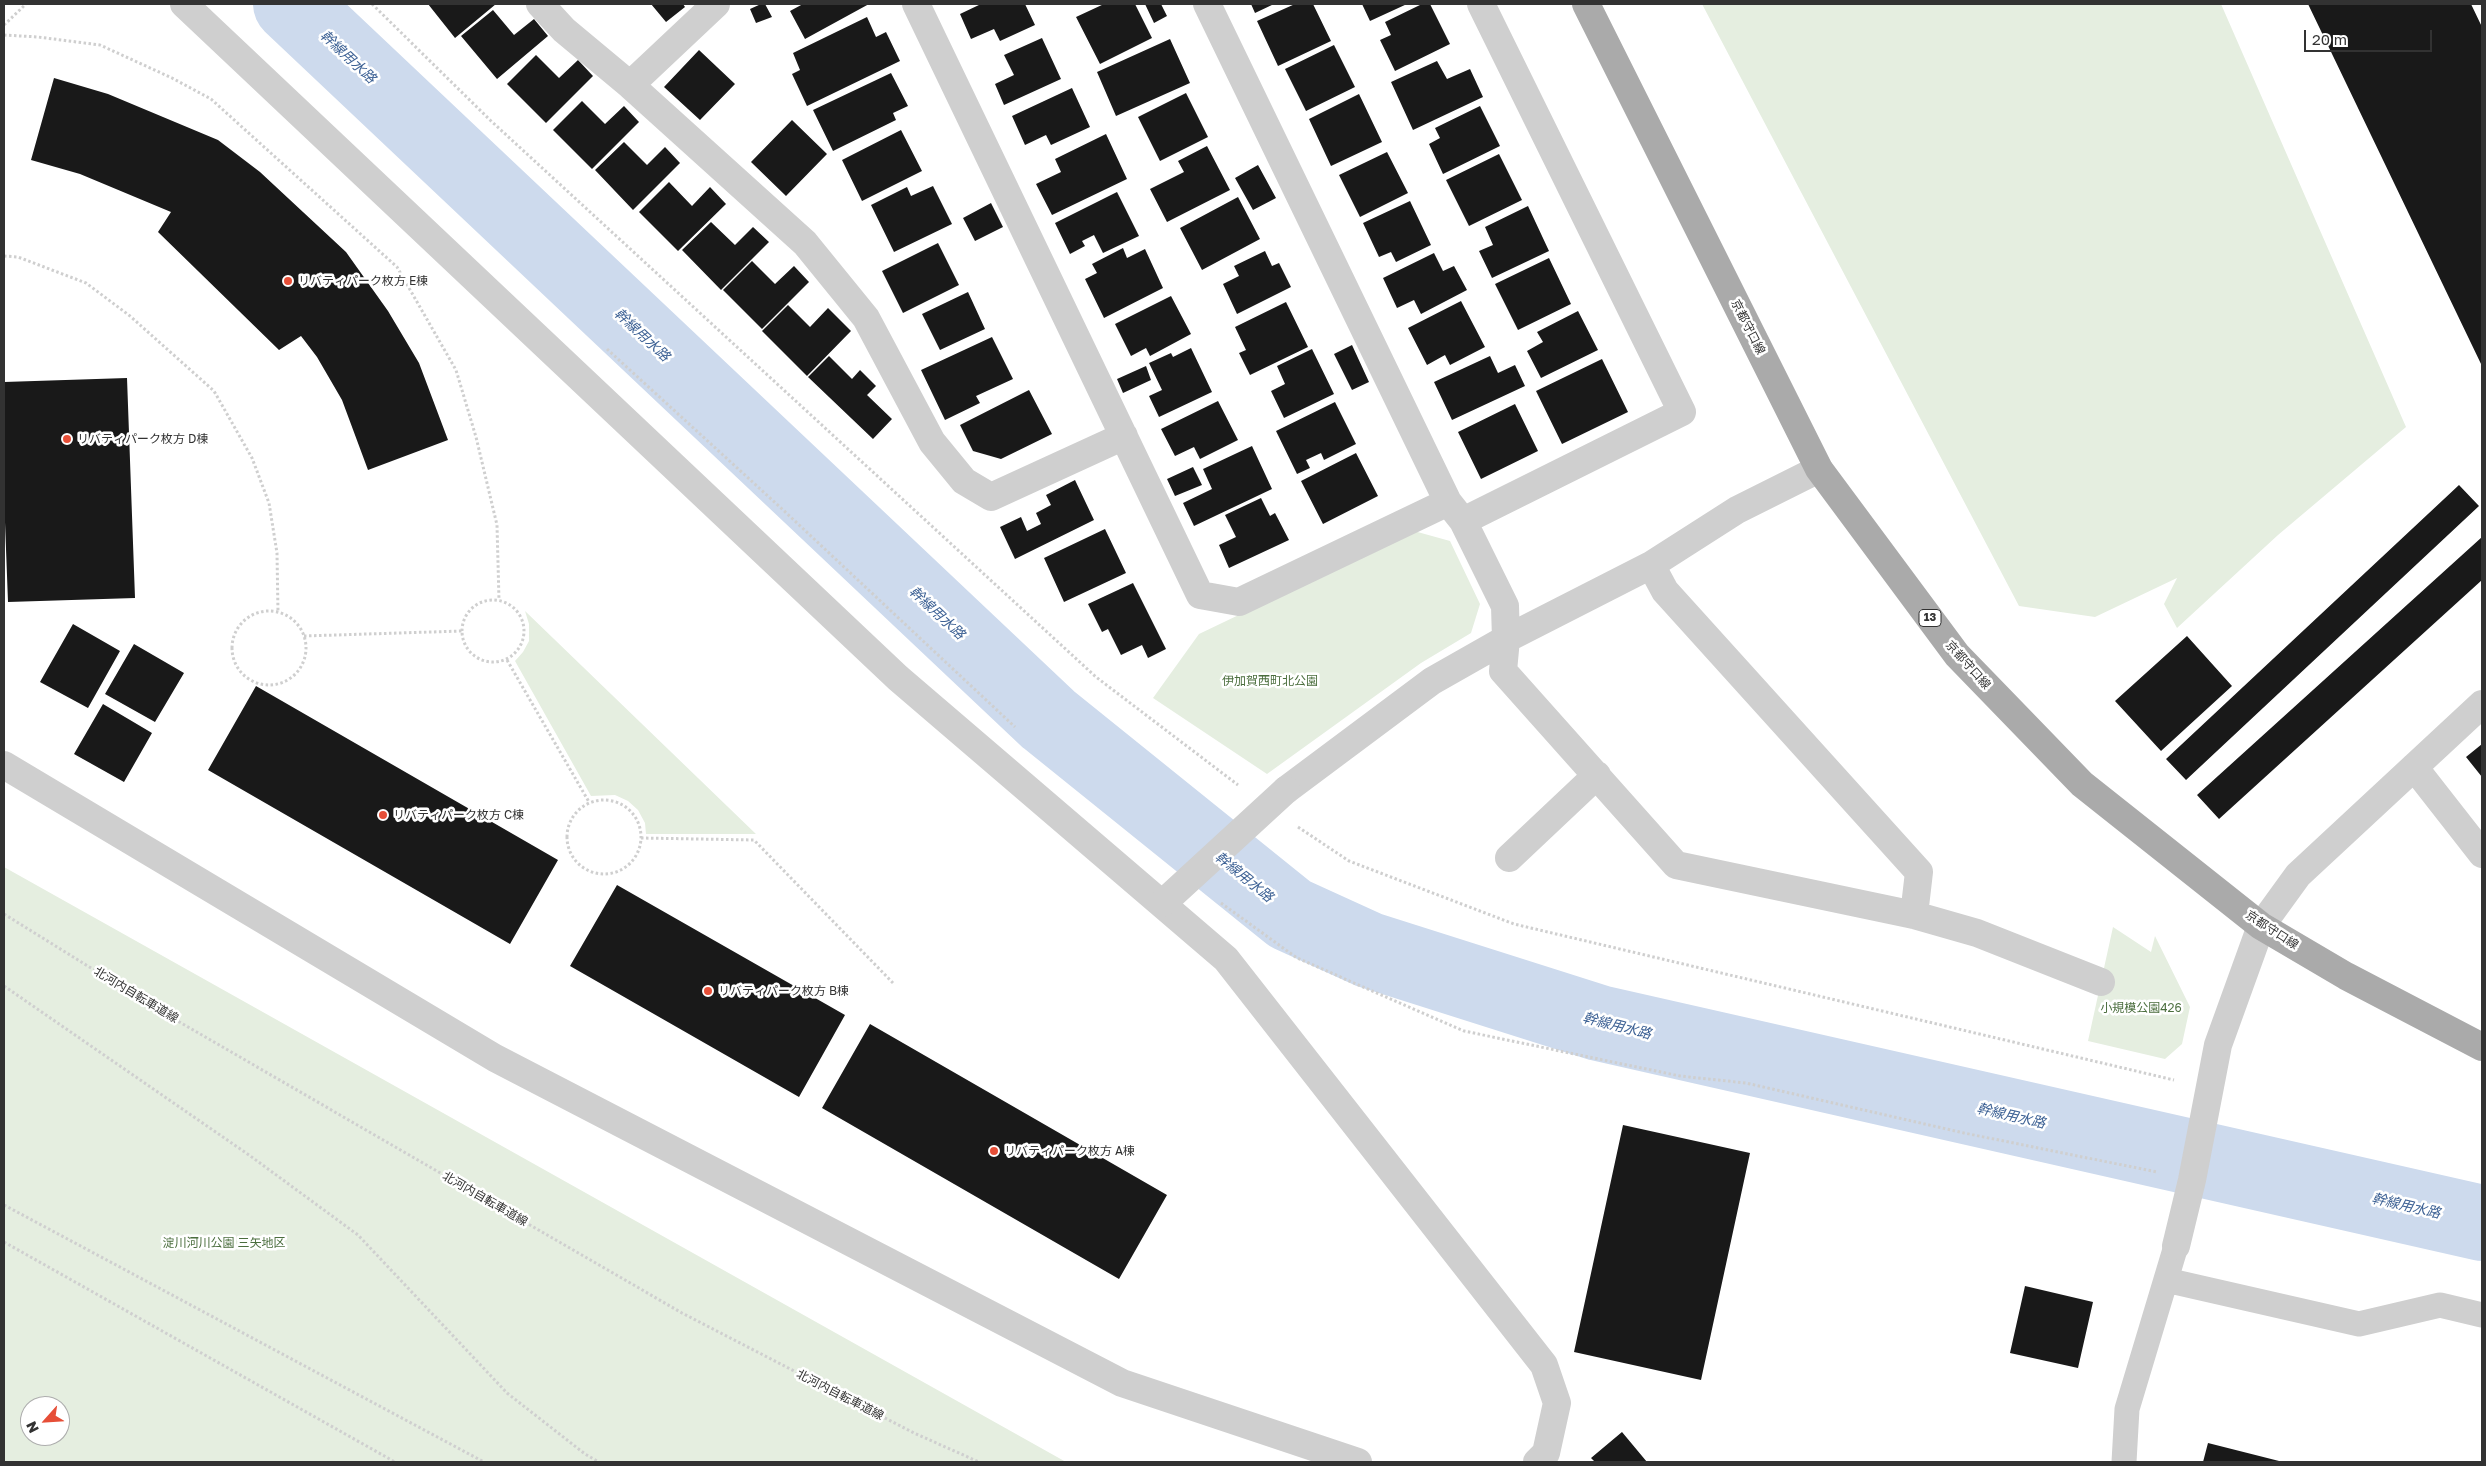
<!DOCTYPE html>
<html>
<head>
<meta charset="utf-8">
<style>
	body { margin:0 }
	#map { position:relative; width:2486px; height:1466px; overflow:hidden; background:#fff; font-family:"Golos Text",sans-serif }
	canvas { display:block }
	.frame { position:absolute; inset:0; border:5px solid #323232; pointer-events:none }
	.north { position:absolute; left:20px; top:1396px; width:50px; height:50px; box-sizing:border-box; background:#fff; border:1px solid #adadad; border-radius:50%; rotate:244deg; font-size:14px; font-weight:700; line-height:20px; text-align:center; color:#323232 }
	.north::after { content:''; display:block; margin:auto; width:18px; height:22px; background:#e64e37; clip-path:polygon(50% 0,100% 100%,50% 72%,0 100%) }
	.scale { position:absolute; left:2304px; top:30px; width:128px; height:22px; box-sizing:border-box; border:2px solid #323232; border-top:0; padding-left:6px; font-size:15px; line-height:18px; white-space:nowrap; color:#323232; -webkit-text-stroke:4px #fff; paint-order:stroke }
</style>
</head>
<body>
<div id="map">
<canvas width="2486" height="1466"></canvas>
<div class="frame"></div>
<div class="north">N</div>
<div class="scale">20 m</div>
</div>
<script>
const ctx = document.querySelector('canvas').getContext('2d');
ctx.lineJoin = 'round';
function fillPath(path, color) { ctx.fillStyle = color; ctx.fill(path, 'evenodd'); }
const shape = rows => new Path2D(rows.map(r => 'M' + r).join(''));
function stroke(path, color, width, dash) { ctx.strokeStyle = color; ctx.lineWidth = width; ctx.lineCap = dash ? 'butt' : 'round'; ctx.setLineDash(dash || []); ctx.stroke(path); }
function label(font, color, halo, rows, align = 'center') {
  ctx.font = font + ' "Golos Text","Noto Sans JP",sans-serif'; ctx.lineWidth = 5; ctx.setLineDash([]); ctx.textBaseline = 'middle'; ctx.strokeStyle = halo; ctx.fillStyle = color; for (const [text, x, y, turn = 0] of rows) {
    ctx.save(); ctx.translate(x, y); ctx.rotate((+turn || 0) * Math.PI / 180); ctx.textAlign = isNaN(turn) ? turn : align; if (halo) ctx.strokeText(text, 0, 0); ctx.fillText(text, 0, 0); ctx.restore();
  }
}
const green = shape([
	[1702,4,2221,4,2406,427,2278,535,2177,628,2164,604,2177,578,2095,617,2019,606],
	[1414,531,1450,541,1480,604,1471,633,1421,663,1267,774,1153,698,1199,634],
	[525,611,756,834,646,834,645,823,638,810,628,801,615,795,591,796,515,661,523,652,529,641,529,624],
	[4,867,1066,1462,4,1462],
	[30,1406,60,1406,60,1436,30,1436],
	[2113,927,2151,952,2155,936,2190,1007,2182,1044,2165,1059,2088,1041]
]);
const river = shape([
	[291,4,1048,719,1290,914,1369,950,1599,1023,2482,1223]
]);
const building = shape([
	[428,4,496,4,455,38],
	[651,4,683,4,685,7,666,22],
	[761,4,765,4,772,17,756,23,750,9],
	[803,4,869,4,805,39,790,11],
	[981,4,1025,4,1035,25,1000,41,994,29,971,39,960,14],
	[1104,4,1135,4,1152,38,1100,64,1076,17],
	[1145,4,1161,4,1167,16,1154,23],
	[1251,4,1274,4,1255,13],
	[1295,4,1313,4,1331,41,1278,66,1257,21],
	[1362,4,1407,4,1370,21],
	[1422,4,1430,4,1450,44,1395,71,1380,40,1391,35,1385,22],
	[2308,4,2471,4,2482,27,2482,366],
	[493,10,514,35,534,19,548,36,497,79,461,36],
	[867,17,876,37,886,32,900,61,807,106,792,74,800,70,793,53],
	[1042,38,1061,79,1004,105,995,84,1014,75,1004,55],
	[1170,39,1190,83,1116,116,1097,72],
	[1334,45,1355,87,1306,111,1285,69],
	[699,50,735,84,700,120,664,87],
	[536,55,559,78,578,60,593,76,546,123,507,84],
	[1437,61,1447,79,1470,69,1483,97,1413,130,1391,82],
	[891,73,908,106,893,113,896,120,833,151,813,110],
	[54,78,108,94,218,140,260,172,346,252,388,311,419,363,448,440,368,470,342,400,317,357,301,336,279,350,158,232,171,212,80,174,31,160],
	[1072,88,1090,127,1051,145,1046,135,1025,145,1012,116],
	[1186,93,1208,137,1160,161,1138,117],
	[1359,94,1382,142,1331,166,1309,119],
	[582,101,605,124,624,106,639,122,592,169,553,130],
	[1480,106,1500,146,1443,174,1429,144,1440,138,1435,128],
	[792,120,827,154,786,196,751,162],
	[901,130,922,171,862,201,842,160],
	[1106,134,1127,179,1052,215,1036,184,1061,172,1055,159],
	[624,142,647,165,665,147,680,163,633,210,595,170],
	[1207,146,1230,190,1167,222,1150,189,1184,172,1178,161],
	[1387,152,1408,193,1360,217,1339,175],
	[1499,154,1522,200,1469,226,1446,180],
	[1258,165,1276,198,1253,210,1235,178],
	[669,182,692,206,710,187,726,204,678,251,639,212],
	[933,186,952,224,894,252,871,205,907,187,911,196],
	[1117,192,1139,236,1103,253,1094,235,1082,241,1085,246,1070,254,1055,223],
	[1238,197,1260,239,1202,270,1180,228],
	[1410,201,1431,245,1396,262,1391,252,1379,257,1363,223],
	[991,203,1003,227,975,241,963,218],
	[1528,206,1549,251,1492,278,1479,251,1493,245,1485,227],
	[711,222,735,245,753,227,769,242,721,290,682,250],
	[938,243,959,285,903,313,882,271],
	[1123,248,1127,258,1145,249,1163,288,1104,318,1085,279,1097,273,1092,264],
	[1265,251,1272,266,1279,263,1291,287,1237,314,1223,284,1239,276,1234,266],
	[1434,253,1443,271,1454,266,1467,290,1421,314,1414,300,1397,308,1383,278],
	[1549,258,1571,304,1518,330,1495,284],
	[752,261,775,284,794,266,809,282,762,329,723,290],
	[968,292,985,329,940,350,922,314],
	[1171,296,1191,334,1150,356,1146,348,1131,356,1115,324],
	[1461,301,1485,347,1450,365,1445,355,1427,365,1408,328],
	[1286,302,1308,347,1250,375,1239,353,1246,350,1235,327],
	[788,305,810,327,828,308,851,331,807,376,762,331],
	[1578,311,1598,350,1541,378,1527,351,1543,342,1537,332],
	[992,337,1013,379,976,396,980,403,945,420,921,370],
	[1352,345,1369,382,1352,390,1334,354],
	[1191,348,1212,392,1159,417,1149,396,1162,390,1149,363,1171,353,1173,357],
	[1312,349,1334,394,1284,418,1271,391,1285,384,1277,366],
	[829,356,852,379,860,370,876,386,867,395,892,419,873,439,808,377],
	[1490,356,1498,373,1515,365,1525,386,1452,420,1434,382],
	[1602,359,1628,412,1562,444,1536,391],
	[1146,366,1151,380,1123,393,1117,379],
	[127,378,135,598,8,602,4,496,4,382],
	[1029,390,1052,434,1001,459,973,451,960,425],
	[1218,401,1238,440,1200,459,1194,447,1175,456,1161,429],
	[1335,402,1356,444,1324,460,1321,453,1306,460,1310,468,1297,474,1276,431],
	[1515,404,1538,451,1481,479,1458,432],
	[1252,446,1272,489,1194,526,1183,503,1212,489,1203,469],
	[1356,453,1378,496,1323,524,1301,481],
	[1193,467,1202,485,1175,496,1167,479],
	[1075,480,1094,520,1015,559,1000,527,1021,517,1027,531,1041,524,1036,513,1051,505,1046,495],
	[2459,485,2479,506,2186,780,2166,759],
	[1261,498,1270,516,1275,513,1289,540,1229,568,1219,545,1236,537,1225,515],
	[1105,529,1126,573,1064,602,1044,558],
	[2482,537,2482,580,2219,819,2197,795],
	[1133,583,1166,649,1148,658,1142,645,1121,655,1108,629,1102,632,1088,604],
	[73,624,120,651,88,708,40,682],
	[2187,636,2232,686,2161,751,2115,701],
	[134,644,184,673,155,722,105,694],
	[256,686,558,860,510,944,208,770],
	[103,704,152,733,124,782,74,754],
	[2482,744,2482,777,2466,757],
	[617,885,845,1015,799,1097,570,966],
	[870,1024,1167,1195,1119,1279,822,1108],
	[1623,1125,1750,1153,1701,1380,1574,1352],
	[2025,1286,2093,1302,2078,1368,2010,1353],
	[1622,1432,1647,1462,1595,1462,1591,1458],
	[2208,1443,2283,1462,2203,1462]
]);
const path = shape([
	[372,4,490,120,1096,677,1238,785],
	[4,25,26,4],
	[4,35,38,37,100,45,172,78,211,99,397,267,456,370,476,437,497,525,499,600],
	[4,256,18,257,86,283,130,316,214,391,252,458,269,503,277,553,278,612],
	[607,349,781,508,1015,727],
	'462 631a31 31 0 1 1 62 0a31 31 0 1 1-62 0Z',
	'232 648a37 37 0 1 1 74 0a37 37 0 1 1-74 0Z',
	[304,636,462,631],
	[507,660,589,802],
	'567 837a37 37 0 1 1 74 0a37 37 0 1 1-74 0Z',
	[1298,827,1349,861,1514,924,2174,1080],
	[641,838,754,840,893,983],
	[1221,903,1297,958,1464,1031,1680,1076,1746,1083,1964,1133,2157,1172],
	[4,914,157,1009,682,1313,914,1433,979,1462],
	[4,986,249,1155,358,1235,507,1393,585,1454,599,1462],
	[4,1205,484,1462],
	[4,1242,395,1462]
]);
const lane = shape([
	[2166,1280,2359,1324,2440,1305,2482,1315],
	[2124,1462,2127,1409,2176,1246]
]);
const street = shape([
	[184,4,898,678,1226,959,1544,1365,1557,1403,1546,1453,1537,1462],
	[540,4,564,30,630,85,805,243,866,318,932,442,964,481,991,497,1124,436],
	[916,4,1200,595,1239,602,1448,502],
	[1207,4,1448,502,1463,521,1505,606,1506,639,1503,671,1676,865,1914,915,1977,933,2101,982],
	[630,85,716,4],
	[1463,521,1682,412,1481,4],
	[1651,565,1665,591,1919,872,1914,915],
	[4,765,495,1058,1122,1383,1358,1462],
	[2414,767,2482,854],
	[1286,790,1432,681,1506,639,1651,565,1737,510,1819,469],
	[1509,858,1597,775],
	[2176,1246,2192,1180,2218,1045,2261,926,2298,875,2482,704]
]);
const primary = shape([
	[1586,4,1819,469,1957,655,2082,784,2261,926,2346,976,2482,1047]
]);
const streetBridge = shape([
	[1163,903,1286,790]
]);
const markers = [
	[288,281,5,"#e64e37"],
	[67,439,5,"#e64e37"],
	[383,815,5,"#e64e37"],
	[708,991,5,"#e64e37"],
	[994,1151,5,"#e64e37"]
];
const shields = [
	[1930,618,22]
];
const shieldNames = [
	["13",1930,618]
];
const poiNames = [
	["リバティパーク枚方 E棟",298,281],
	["リバティパーク枚方 D棟",77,439],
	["リバティパーク枚方 C棟",393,815],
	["リバティパーク枚方 B棟",718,991],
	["リバティパーク枚方 A棟",1004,1151]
];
const streetNames = [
	["京都守口線",1748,327,63],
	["京都守口線",1968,665,48],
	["京都守口線",2272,930,33],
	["北河内自転車道線",136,995,31],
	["北河内自転車道線",485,1199,30],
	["北河内自転車道線",840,1395,27]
];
const parkNames = [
	["伊加賀西町北公園",1270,681],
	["小規模公園426",2141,1008],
	["淀川河川公園 三矢地区",224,1243]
];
const waterNames = [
	["幹線用水路",348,57,43],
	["幹線用水路",642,335,43],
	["幹線用水路",937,613,43],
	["幹線用水路",1244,877,39],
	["幹線用水路",1617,1026,14],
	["幹線用水路",2011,1116,13],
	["幹線用水路",2406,1206,13]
];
fillPath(green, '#e5eee0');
stroke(river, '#cddaed', 76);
fillPath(building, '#191919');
stroke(path, '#cfcfcf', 3, [2.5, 2.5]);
stroke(lane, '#cfcfcf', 25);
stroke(street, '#cfcfcf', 28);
stroke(primary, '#aaa', 28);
stroke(streetBridge, '#cfcfcf', 28);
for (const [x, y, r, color] of markers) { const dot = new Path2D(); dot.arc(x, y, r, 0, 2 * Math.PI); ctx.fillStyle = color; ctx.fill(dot); stroke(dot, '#fff', 2); }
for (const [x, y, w] of shields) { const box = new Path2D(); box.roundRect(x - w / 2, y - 8.5, w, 17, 4); ctx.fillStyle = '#fff'; ctx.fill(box); stroke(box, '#323232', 1); }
label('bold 11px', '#323232', null, shieldNames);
label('12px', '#323232', '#fff', poiNames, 'left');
label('12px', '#323232', '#fff', streetNames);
label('12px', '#4b6e3e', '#fff', parkNames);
label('italic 14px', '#3e6295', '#fff', waterNames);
</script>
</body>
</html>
